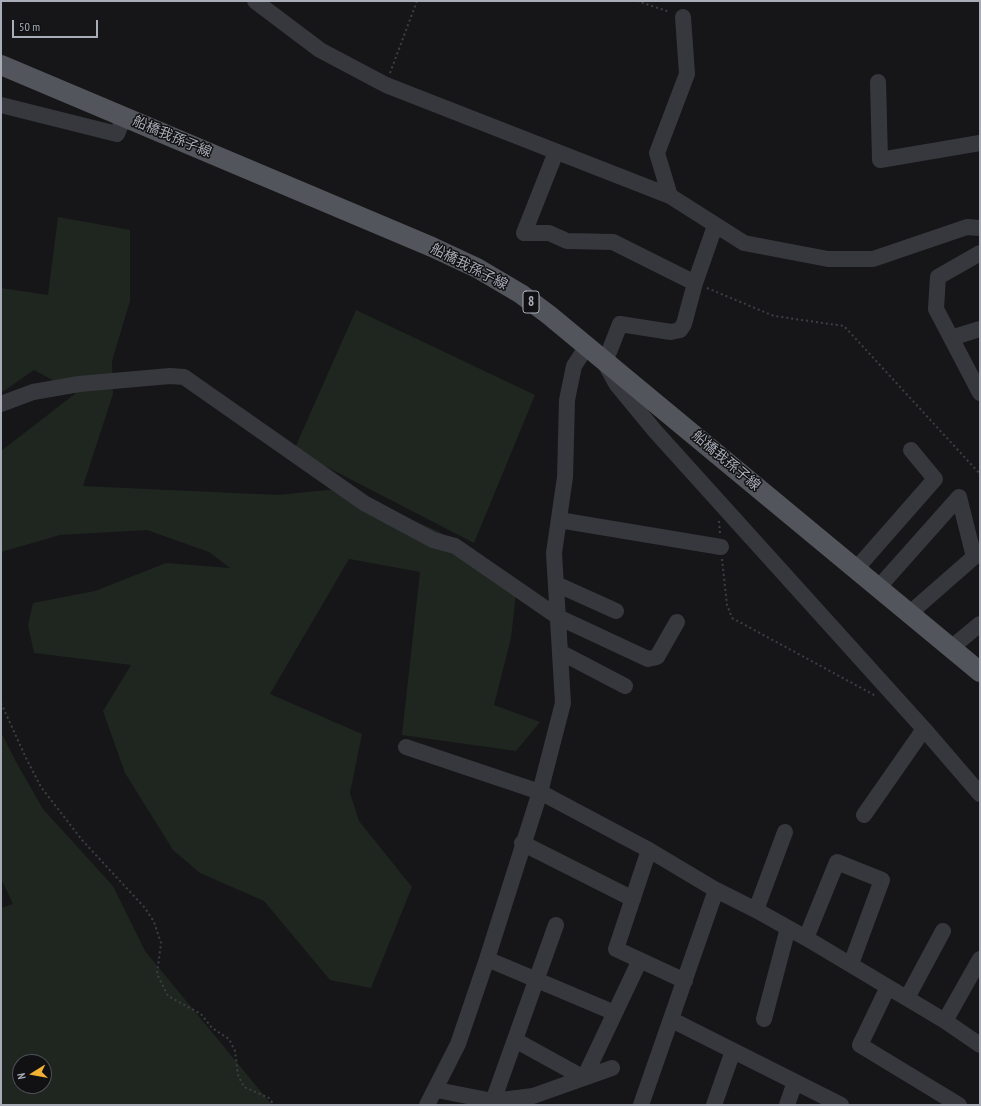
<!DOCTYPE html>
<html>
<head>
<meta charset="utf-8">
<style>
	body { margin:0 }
	#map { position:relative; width:981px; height:1106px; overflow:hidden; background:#161618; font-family:"PT Sans Narrow",sans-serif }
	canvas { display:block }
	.frame { position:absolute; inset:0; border:2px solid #a8adb8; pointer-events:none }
	.north { position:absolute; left:12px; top:1054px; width:40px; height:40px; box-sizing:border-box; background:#111113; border:1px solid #4d4f55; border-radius:50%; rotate:259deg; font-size:11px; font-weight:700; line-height:16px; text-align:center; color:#a8adb8 }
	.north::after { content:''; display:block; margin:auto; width:14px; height:18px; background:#f2b134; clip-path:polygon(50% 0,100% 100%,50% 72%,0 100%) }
	.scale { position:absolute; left:12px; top:20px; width:86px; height:18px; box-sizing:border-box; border:2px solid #a8adb8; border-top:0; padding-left:5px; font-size:12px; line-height:14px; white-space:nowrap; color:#a8adb8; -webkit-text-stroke:3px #111113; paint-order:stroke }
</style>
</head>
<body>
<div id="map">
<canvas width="981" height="1106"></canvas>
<div class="frame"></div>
<div class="north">N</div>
<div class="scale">50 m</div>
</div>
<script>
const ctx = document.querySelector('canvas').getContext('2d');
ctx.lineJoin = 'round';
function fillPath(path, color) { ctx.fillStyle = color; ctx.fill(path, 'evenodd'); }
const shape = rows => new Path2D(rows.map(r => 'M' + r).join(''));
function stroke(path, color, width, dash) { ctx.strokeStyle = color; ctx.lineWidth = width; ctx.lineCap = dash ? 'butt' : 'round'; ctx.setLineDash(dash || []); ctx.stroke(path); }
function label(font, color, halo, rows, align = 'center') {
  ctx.font = font + ' "PT Sans Narrow","Noto Sans JP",sans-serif'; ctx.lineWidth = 3; ctx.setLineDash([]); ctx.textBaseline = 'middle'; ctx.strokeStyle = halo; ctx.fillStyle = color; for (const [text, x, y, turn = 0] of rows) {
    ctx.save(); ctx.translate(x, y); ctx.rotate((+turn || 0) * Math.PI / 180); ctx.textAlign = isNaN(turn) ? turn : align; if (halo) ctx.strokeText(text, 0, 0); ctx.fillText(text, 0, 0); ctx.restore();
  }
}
const green = shape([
	[58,217,130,230,130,301,112,361,113,394,83,486,278,495,338,489,438,531,517,584,511,638,494,705,540,722,516,751,402,735,420,572,349,559,270,694,362,734,350,793,359,821,412,887,371,988,330,980,264,901,200,873,173,850,125,773,103,711,131,665,34,653,28,625,33,603,95,591,166,563,230,568,209,552,147,530,60,535,1,552,1,451,76,393,34,370,1,393,1,288,48,295],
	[356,310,535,395,474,543,294,450],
	[1,732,15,760,43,809,113,886,145,951,272,1105,1,1105,1,908,13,904,1,879],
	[20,1062,44,1062,44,1086,20,1086]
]);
const path = shape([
	[637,1,670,12],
	[390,73,417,1],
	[707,288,774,316,844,326,980,474],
	[719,521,720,533],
	[722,559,727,605,732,618,876,696],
	[1,703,26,758,41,787,82,840,145,908,154,922,161,943,157,974,168,996,201,1014,212,1028,229,1039,235,1051,238,1075,244,1087,269,1098,274,1105]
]);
const minor = shape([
	[255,1,320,50,386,85,670,196,744,243,828,259,873,259,967,227,980,228],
	[878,82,880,160,980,143],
	[1,105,117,134,124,117],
	[556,152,524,233,549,233,567,241,613,242,695,283],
	[670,196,657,153,687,74,683,17],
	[715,226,695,283,684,324,680,330,671,332,620,324,609,352,602,358,617,385,655,431,924,729,980,794],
	[980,253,938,277,936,309,980,393],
	[951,338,980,329],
	[1,404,33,392,79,384,170,376,184,377,364,503,433,540,455,546,558,617,648,659,657,657,677,622],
	[559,520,721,547],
	[856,569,935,479,911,450],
	[556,584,616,611],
	[878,588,959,497,974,557,910,613],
	[951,648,980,624],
	[560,652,625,686],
	[406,747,540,792,649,850,716,890,756,910,806,938,945,1021,980,1045],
	[864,815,924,729],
	[522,843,633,899],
	[649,850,616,949,685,981],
	[756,910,785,832],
	[806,938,837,862,882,880,851,964],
	[487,959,615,1013],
	[888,987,860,1045,959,1105],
	[907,998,943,931],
	[764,1019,788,928],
	[672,1020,841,1105],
	[945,1021,980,959],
	[515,1040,584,1078,640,960],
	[437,1090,493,1101,533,1096,612,1068],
	[493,1101,556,925],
	[427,1105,458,1044,487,959,540,792,563,703,554,553,565,477,567,400,574,366,587,346],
	[641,1105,716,890],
	[714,1105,733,1051],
	[787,1105,795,1082]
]);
const major = shape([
	[1,65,432,247,477,268,521,294,549,315,980,672]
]);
const shields = [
	[531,302,16]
];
const shieldNames = [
	["8",531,302]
];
const streetNames = [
	["船橋我孫子線",172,137,23],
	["船橋我孫子線",469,267,27],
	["船橋我孫子線",726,461,40]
];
fillPath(green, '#1e261f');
stroke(path, '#3d3f44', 2, [2, 3]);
stroke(minor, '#37383d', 16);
stroke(major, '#53555c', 20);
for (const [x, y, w] of shields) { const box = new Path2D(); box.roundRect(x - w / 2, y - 11, w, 22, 3); ctx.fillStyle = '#111113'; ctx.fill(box); stroke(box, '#a8adb8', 1); }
label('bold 13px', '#a8adb8', null, shieldNames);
label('14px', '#a8adb8', '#111113', streetNames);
</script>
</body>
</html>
